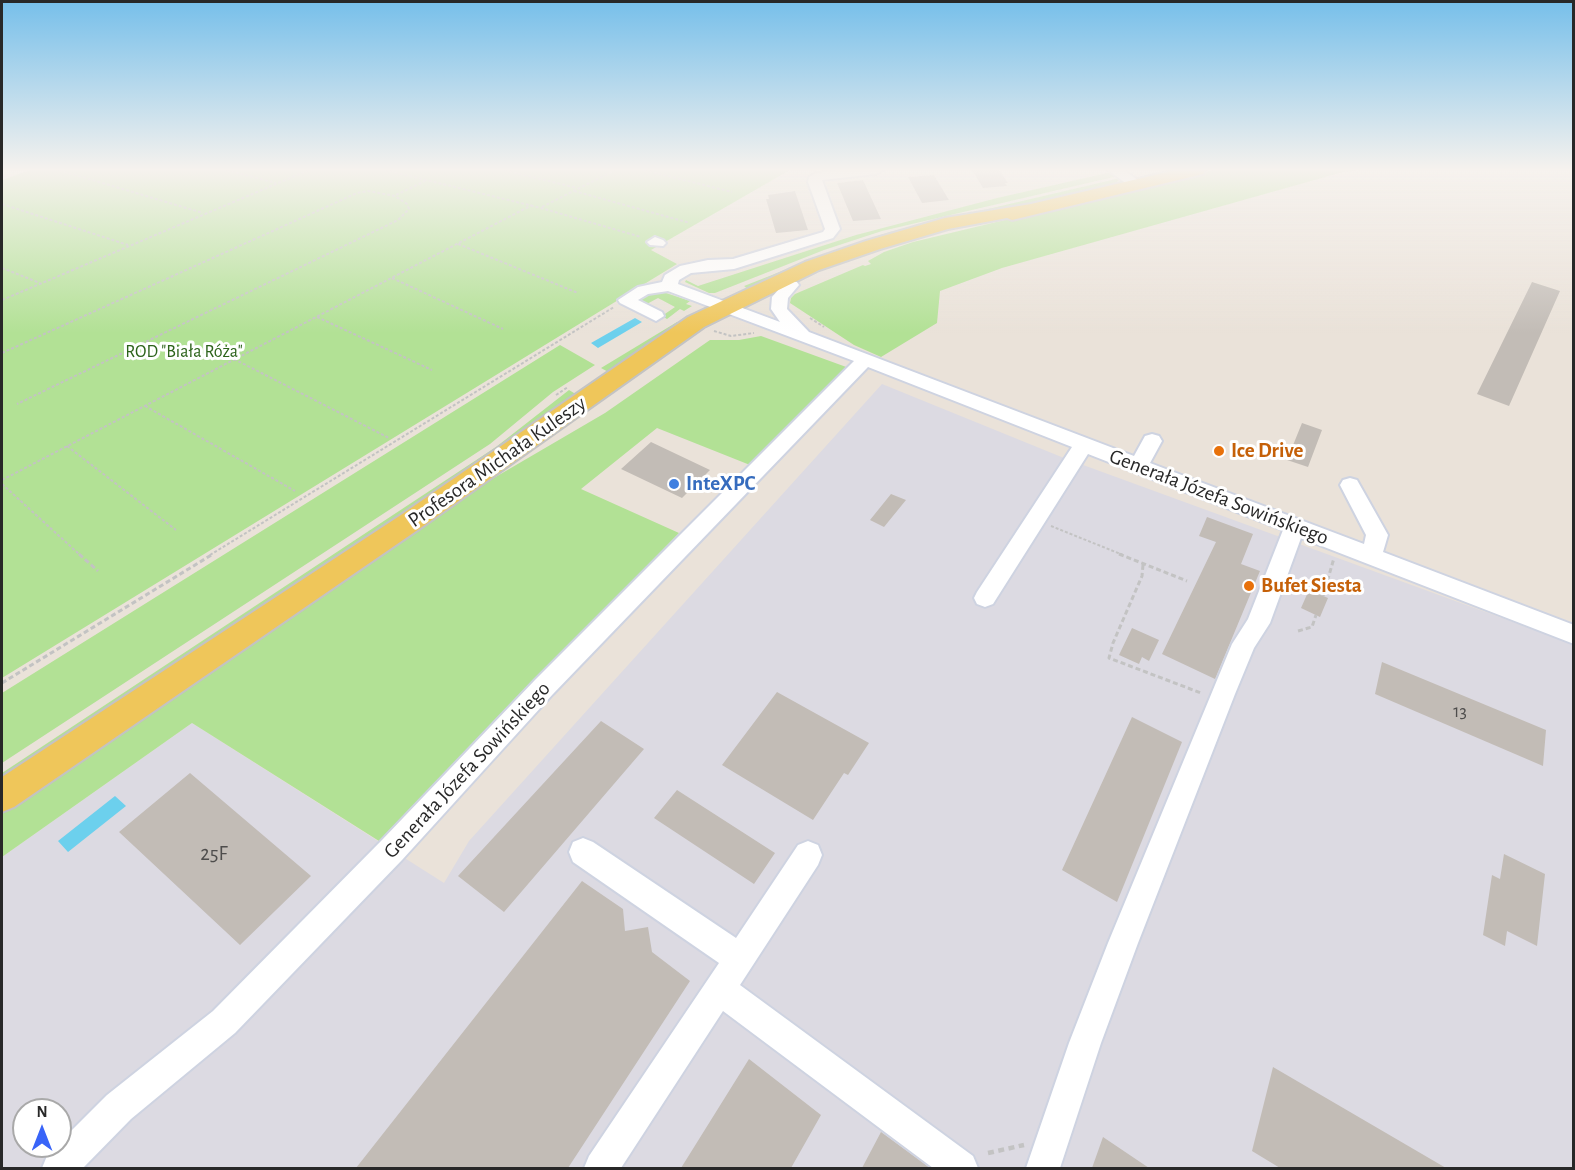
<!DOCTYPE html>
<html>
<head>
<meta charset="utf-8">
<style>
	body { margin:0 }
	#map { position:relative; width:1575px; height:1170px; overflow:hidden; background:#eae2d9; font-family:"Alegreya Sans",sans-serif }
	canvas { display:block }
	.frame { position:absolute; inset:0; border:3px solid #282828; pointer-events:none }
	.north { position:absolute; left:12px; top:1098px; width:60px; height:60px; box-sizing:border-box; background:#fff; border:2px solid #a9a9a9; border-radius:50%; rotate:0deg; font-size:16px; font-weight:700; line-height:24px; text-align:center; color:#282828 }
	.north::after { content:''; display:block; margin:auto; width:21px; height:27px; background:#3964f8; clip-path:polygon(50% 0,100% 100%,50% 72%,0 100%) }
</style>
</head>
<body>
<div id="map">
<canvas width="1575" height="1170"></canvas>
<div class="frame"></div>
<div class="north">N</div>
</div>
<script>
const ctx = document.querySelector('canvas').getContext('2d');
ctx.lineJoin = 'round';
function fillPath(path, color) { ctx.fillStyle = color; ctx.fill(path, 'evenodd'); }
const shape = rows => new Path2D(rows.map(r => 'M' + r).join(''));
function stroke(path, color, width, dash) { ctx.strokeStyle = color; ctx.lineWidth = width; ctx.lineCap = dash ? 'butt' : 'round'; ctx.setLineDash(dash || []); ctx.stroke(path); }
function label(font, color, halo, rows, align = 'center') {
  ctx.font = font + ' "Alegreya Sans",sans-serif'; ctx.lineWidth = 6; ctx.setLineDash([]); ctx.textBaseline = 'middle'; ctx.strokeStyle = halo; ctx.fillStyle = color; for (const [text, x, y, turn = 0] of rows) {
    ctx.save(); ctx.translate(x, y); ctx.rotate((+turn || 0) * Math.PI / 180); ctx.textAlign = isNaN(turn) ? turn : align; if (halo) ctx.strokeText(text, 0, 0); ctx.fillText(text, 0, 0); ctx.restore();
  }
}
const industrial = shape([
	[882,384,1064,458,1573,644,1573,1168,2,1168,2,857,192,723,444,883,469,841],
	[24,1110,60,1110,60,1146,24,1146]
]);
const green = shape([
	[30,170,790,170,651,250,677,264,2,678,2,180],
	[1213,170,1360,170,1343,172,1002,268,940,291,937,323,881,357,854,345,790,303,791,298,795,294,863,265,865,266,871,264,868,261,884,252,913,242],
	[1111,172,1118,176,882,231,824,250,715,293,709,293,685,282,686,280,698,286,856,235,997,198],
	[1120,178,1116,184,1000,212,749,290,744,286,838,249,890,232],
	[660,291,690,301,686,304,692,306,684,311,680,309,667,319,662,316,675,307,658,298,645,305,636,302,637,299,647,293],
	[677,322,684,325,612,374,601,368],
	[761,336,849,368,750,465,657,428,581,489,679,533,379,841,192,723,2,857,2,808,463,496,605,413,710,340,739,340],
	[560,345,595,365,553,392,490,444,2,763,2,693],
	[569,390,579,396,557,416,2,786,2,773,496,447]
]);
const water = shape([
	[635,318,642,322,598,348,591,343],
	[115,796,126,806,68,852,58,841]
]);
const building = shape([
	[972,170,999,170,1008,183,1005,183,1007,186,983,188],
	[934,175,949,200,922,203,908,177],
	[863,180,881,219,853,221,837,183],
	[795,191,808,230,776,233,766,199,769,199,768,195],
	[1532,282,1560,291,1509,406,1477,394],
	[1302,423,1322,430,1308,467,1287,460],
	[651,442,710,470,682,498,621,469],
	[891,494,906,500,884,527,870,520],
	[1207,517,1253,534,1241,564,1260,571,1215,679,1162,654,1216,542,1199,536],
	[1309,590,1328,598,1320,617,1301,608],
	[1132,628,1159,640,1149,661,1142,657,1139,664,1119,655],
	[1382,662,1546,730,1543,766,1375,694],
	[777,692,869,743,848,775,844,773,813,820,722,765],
	[1132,717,1182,742,1117,902,1062,870],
	[601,721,644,749,504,912,458,876],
	[190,773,311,876,240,945,119,832],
	[677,790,775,853,754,884,654,818],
	[1504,854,1545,874,1537,946,1507,931,1505,946,1483,935,1492,875,1500,879],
	[582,881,623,909,625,931,648,927,652,952,690,981,568,1168,356,1168],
	[749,1059,821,1115,791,1168,681,1168],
	[1273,1067,1446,1168,1280,1168,1252,1151],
	[881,1132,930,1168,862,1168],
	[1103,1137,1149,1168,1092,1168]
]);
const pathFar2 = shape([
	[59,170,203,213],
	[226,170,276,183],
	[385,170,541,208,641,237],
	[504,170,577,188],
	[644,170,732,192],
	[574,191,690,223],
	[396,195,425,181],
	[2,204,128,245],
	[542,207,615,170],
	[458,244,578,293],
	[2,268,40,283],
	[392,278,503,329],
	[2,300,309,170],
	[317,317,432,370],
	[810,318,824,327],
	[714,331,731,336,754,333],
	[2,353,357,193,368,191,395,196,407,204,409,209,398,220,17,404],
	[234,359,389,438],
	[556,395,568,387],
	[145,406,295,491],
	[67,446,176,530],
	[2,480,532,205],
	[2,484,80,555],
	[1051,526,1123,555],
	[210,555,614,307]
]);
const pathFar1 = shape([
	[79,554,98,571],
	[1119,554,1187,581],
	[1143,565,1142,576,1113,643,1109,658,1201,693],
	[1323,596,1334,558],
	[1298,631,1312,627,1316,615],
	[2,683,213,554]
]);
const path = shape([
	[988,1153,1024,1145]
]);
const minor = shape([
	[844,170,883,170,876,174,822,180,840,229,833,238,734,269,691,273,679,280,678,284,780,322,771,309,772,297,785,282,797,282,799,285,788,298,787,309,809,332,1134,456,1145,436,1152,434,1159,436,1162,441,1150,463,1364,544,1366,535,1340,485,1343,480,1350,478,1357,480,1388,535,1383,552,1574,625,1574,644,1301,538,1270,623,1254,648,1235,694,1138,943,1101,1043,1060,1168,1026,1168,1069,1043,1108,943,1232,644,1248,619,1283,530,1088,454,993,604,985,607,977,604,974,598,977,592,1072,447,868,367,553,694,402,860,235,1033,131,1119,83,1168,42,1168,47,1156,56,1146,60,1146,60,1142,107,1095,213,1011,382,840,535,680,854,361,668,291,648,294,638,300,662,312,664,316,656,321,620,303,618,300,638,287,662,282,665,275,680,266,708,260,733,259,823,232,825,229,808,182,809,177,816,173,844,170],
	[1108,170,1124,170,1143,184,1136,188,1131,187,1108,170],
	[655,237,663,240,666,243,663,246,650,245,647,242,655,237],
	[583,838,593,842,736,938,798,845,808,841,818,845,822,855,818,865,740,985,973,1156,978,1168,933,1168,723,1011,621,1168,584,1168,589,1156,719,963,573,862,569,852,573,842,583,838]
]);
const major = shape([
	[1176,170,1206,170,1203,174,1012,220,1007,218,948,229,880,249,819,270,704,327,419,529,14,807,2,812,2,777,401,515,688,317,805,262,866,241,945,218,1031,204,1176,170]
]);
const markers = [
	[1219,451,6,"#e8710a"],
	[674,484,6,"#3f7fe0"],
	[1249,586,6,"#e8710a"]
];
const farParknames = [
	["ROD \"Biała Róża\"",184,352]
];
const numberNames = [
	["13",1460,712]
];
const foodNames = [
	["Ice Drive",1231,451],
	["Bufet Siesta",1261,586]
];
const streetNames = [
	["Profesora Michała Kuleszy",497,462,-35],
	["Generała Józefa Sowińskiego",1219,497,21],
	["Generała Józefa Sowińskiego",467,770,-47]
];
const shopNames = [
	["InteXPC",686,484]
];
const nearNumbernames = [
	["25F",214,854]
];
fillPath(industrial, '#dcdae2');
fillPath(green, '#b2e195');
fillPath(water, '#6cd0ed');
fillPath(building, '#c2bcb6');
stroke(minor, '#ced3e1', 4);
stroke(major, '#c3c3c3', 4);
stroke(pathFar2, '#c3c3c3', 2, [3, 2]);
stroke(pathFar1, '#c3c3c3', 3, [5, 3]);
stroke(path, '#c3c3c3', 4.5, [6, 4.5]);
fillPath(minor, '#fff');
fillPath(major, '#efc65a');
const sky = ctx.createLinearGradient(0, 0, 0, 333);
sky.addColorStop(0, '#76bfea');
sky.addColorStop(0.51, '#f6f2ee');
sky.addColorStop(1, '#f6f2ee00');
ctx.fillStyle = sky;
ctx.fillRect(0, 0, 1575, 333);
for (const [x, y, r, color] of markers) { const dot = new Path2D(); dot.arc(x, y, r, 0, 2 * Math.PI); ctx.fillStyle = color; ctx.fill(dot); stroke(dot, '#fff', 2); }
label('18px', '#2c631a', '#fff', farParknames);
label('18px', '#4e4d4c', null, numberNames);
label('bold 21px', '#c56008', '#fff', foodNames, 'left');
label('21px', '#282828', '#fff', streetNames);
label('bold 21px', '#366cbe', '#fff', shopNames, 'left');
label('21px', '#4e4d4c', null, nearNumbernames);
</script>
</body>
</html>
